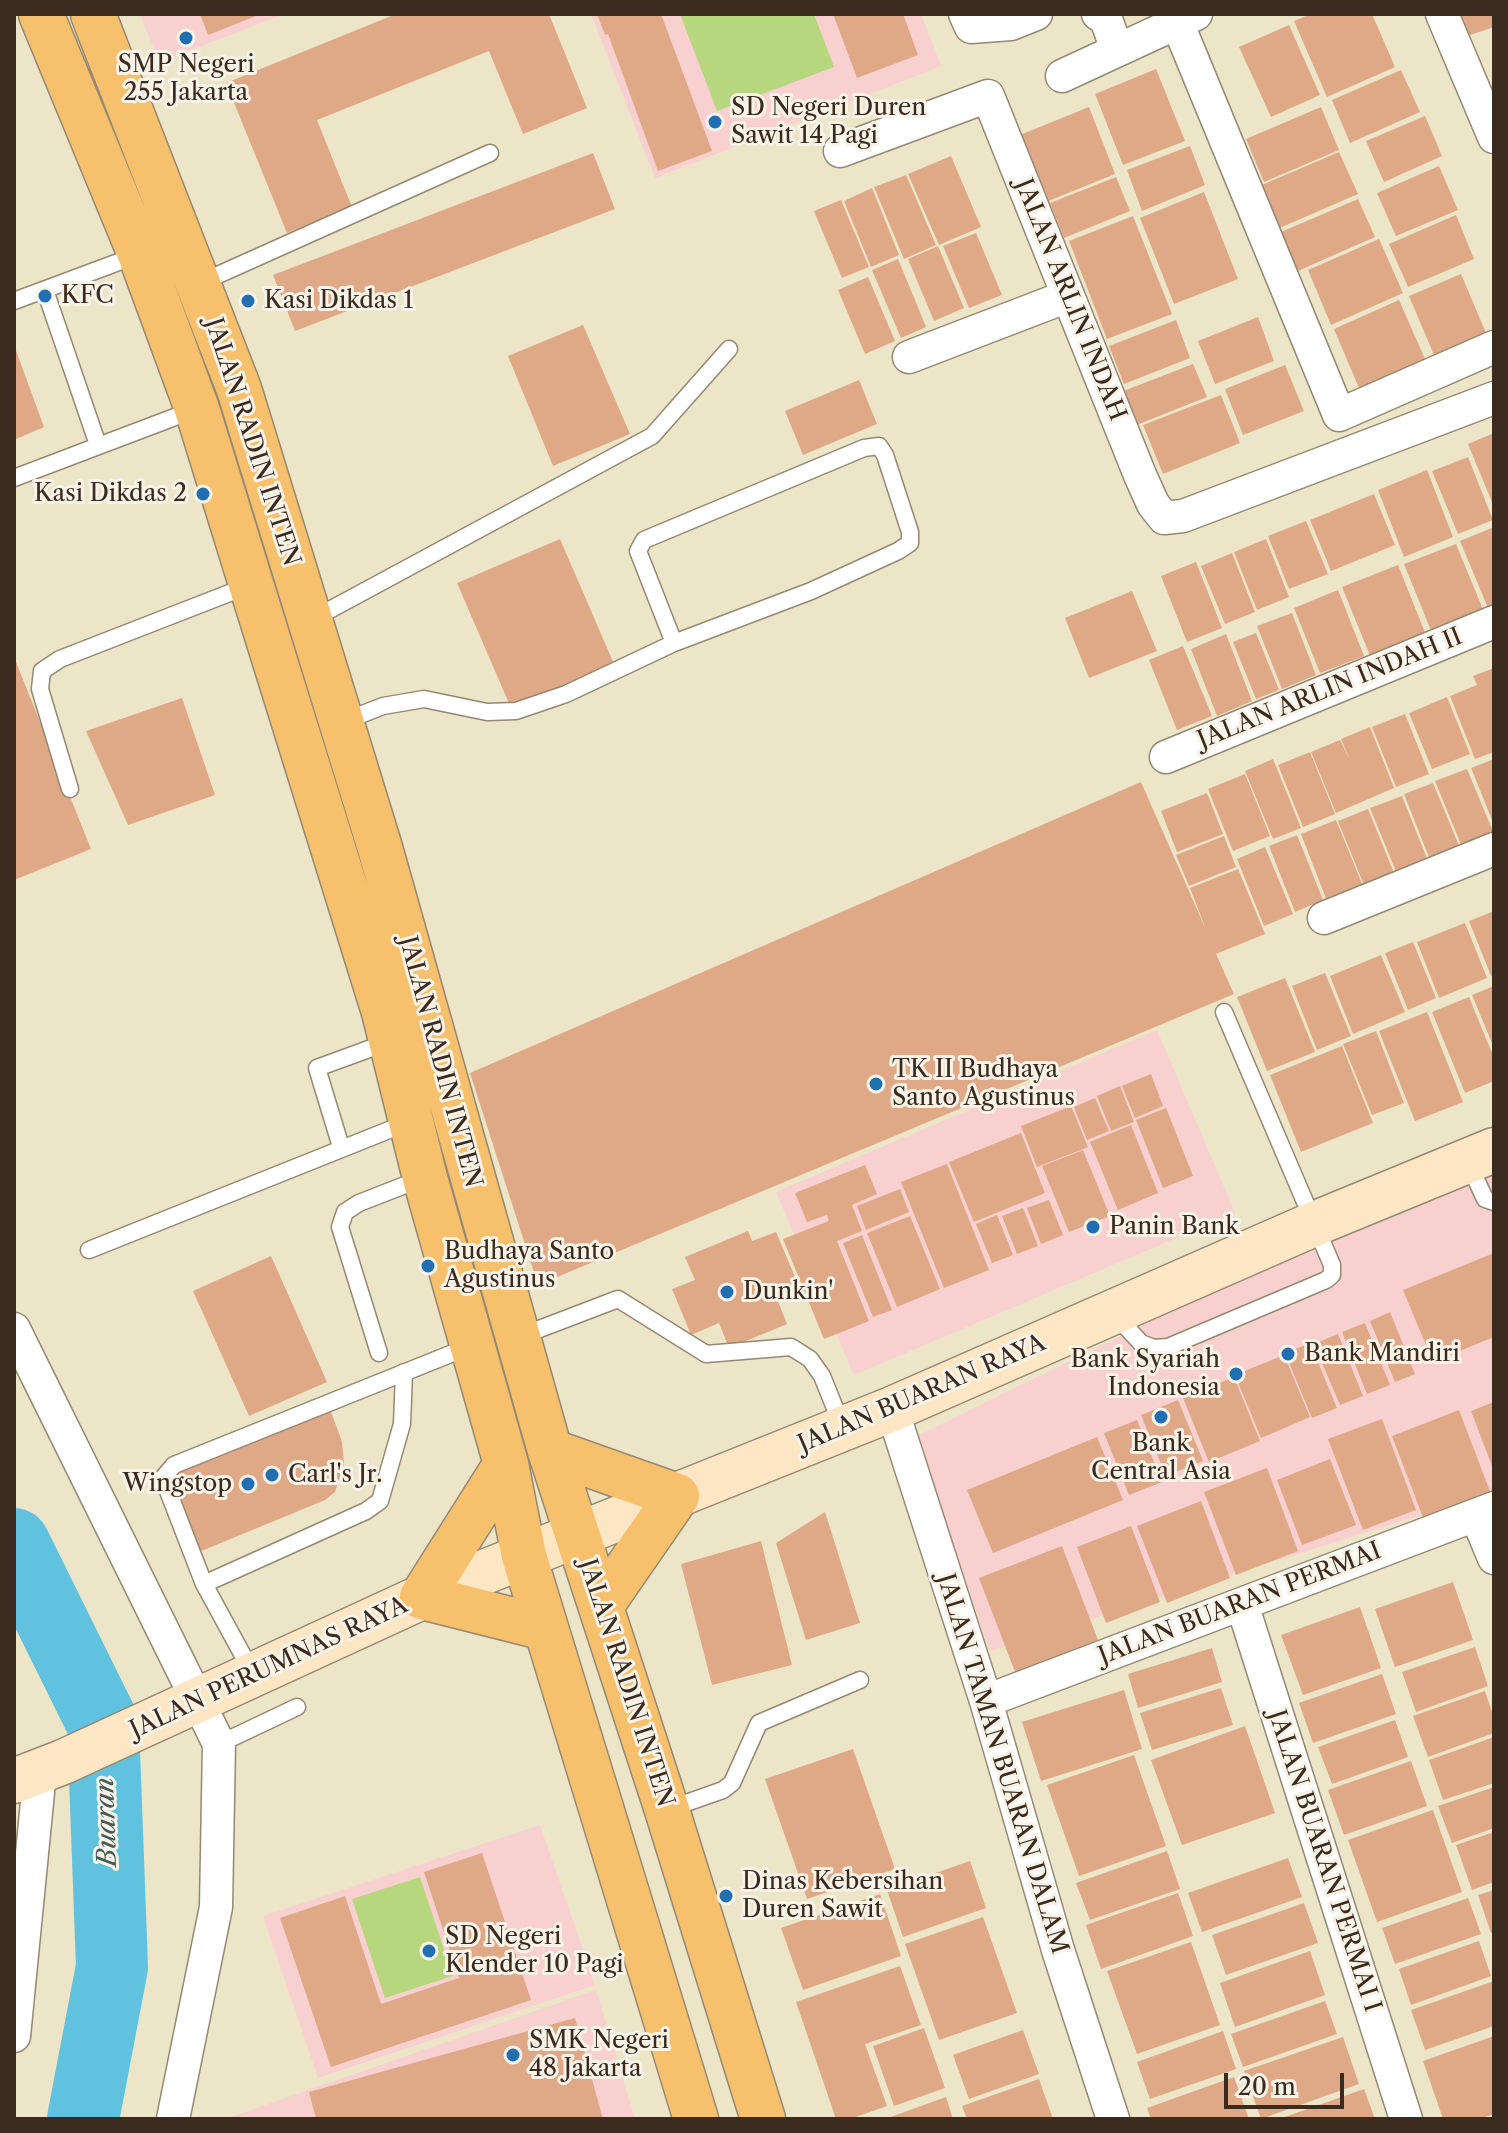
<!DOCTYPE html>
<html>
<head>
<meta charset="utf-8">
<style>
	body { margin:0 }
	#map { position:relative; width:1508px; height:2133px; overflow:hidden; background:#ede5c8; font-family:"Libre Caslon Text",serif }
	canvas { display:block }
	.frame { position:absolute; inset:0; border:16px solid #3b2a1e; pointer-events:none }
	.scale { position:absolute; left:1224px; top:2073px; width:120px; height:36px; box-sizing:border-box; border:4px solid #3b2a1e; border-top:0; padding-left:10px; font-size:24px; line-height:28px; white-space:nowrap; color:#3b2a1e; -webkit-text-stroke:6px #f7f3e8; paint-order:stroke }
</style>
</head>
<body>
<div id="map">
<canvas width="1508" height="2133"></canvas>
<div class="frame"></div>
<div class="scale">20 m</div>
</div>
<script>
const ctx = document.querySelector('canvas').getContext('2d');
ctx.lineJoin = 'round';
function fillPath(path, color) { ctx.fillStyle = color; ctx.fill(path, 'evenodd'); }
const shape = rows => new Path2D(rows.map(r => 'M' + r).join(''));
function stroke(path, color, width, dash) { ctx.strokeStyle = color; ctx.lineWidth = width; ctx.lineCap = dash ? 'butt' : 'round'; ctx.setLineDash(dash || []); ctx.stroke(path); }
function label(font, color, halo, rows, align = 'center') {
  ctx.font = font + ' "Libre Caslon Text",serif'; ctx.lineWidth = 6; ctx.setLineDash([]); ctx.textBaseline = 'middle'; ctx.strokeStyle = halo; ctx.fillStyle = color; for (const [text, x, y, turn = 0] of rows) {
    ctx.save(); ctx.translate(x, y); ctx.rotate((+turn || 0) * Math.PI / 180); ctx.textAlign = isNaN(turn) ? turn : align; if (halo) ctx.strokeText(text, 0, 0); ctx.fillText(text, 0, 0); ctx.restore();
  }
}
const built = shape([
	[140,14,285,14,159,62],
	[591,14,921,14,941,66,655,178],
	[1157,1030,1235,1213,854,1375,776,1192],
	[1494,1153,1494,1492,990,1651,915,1437],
	[540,1825,595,1985,318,2078,263,1916],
	[596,1990,635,2119,225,2119]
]);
const green = shape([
	[680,14,814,14,834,67,717,111],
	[420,1877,453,1976,385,1998,352,1899]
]);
const river = shape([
	[14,1544,103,1724,112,1967,83,2119]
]);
const building = shape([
	[200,14,261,14,208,35],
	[396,14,549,14,587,108,523,134,489,51,317,120,352,207,287,233,226,83],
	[597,14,661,14,712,151,658,171,608,34,605,35],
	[833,14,903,14,918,55,857,78],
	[1311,14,1372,14,1395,67,1327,97,1294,21],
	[1450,14,1494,14,1494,27,1458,39],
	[1289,25,1320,95,1271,117,1239,47],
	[1156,69,1185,141,1123,165,1095,94],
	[1401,70,1420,112,1350,143,1332,100],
	[1089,107,1115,174,1046,202,1020,135],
	[1321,107,1339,150,1264,182,1246,139],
	[1425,116,1442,156,1384,182,1366,141],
	[1190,146,1205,185,1142,211,1127,170],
	[1339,152,1358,194,1268,233,1250,190],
	[593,153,615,209,295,331,273,275],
	[951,156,981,227,939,245,908,174],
	[1439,166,1458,210,1396,236,1377,193],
	[906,175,936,245,904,259,874,187],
	[1116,177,1130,211,1064,238,1050,203],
	[872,188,899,255,871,267,844,201],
	[1204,192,1238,279,1174,304,1140,218],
	[1358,199,1375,237,1291,274,1274,235],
	[841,200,869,267,842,278,814,211],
	[1456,215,1474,259,1408,287,1389,244],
	[1133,216,1172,314,1107,339,1069,241],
	[976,233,1002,295,969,308,943,246],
	[1379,239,1403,293,1331,325,1308,270],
	[938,246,964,308,934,321,908,259],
	[898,259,926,327,901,338,872,270],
	[1461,274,1486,333,1434,355,1409,296],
	[868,277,895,341,865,354,838,290],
	[1399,300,1425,359,1359,388,1334,329],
	[1258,317,1274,361,1215,384,1198,341],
	[1176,320,1190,358,1124,384,1109,346],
	[583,325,630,434,553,466,508,356],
	[14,345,44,427,14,440],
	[1193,364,1207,397,1134,426,1121,392],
	[1285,365,1304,411,1243,435,1225,389],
	[859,380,877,424,803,455,785,411],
	[1221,395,1240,443,1163,474,1143,425],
	[1494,433,1494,507,1468,444],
	[1468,457,1493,520,1458,534,1432,471],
	[1427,470,1453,537,1404,557,1378,490],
	[1374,494,1395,545,1331,571,1310,520],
	[1306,521,1328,574,1289,589,1268,536],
	[1494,527,1494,606,1488,608,1460,541],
	[560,539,614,664,511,708,457,583],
	[1266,539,1289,597,1257,610,1234,552],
	[1456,544,1484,612,1432,633,1404,564],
	[1232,553,1255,612,1225,624,1201,566],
	[1196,562,1222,628,1187,642,1161,576],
	[1398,565,1426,635,1371,658,1342,587],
	[1338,590,1364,656,1320,673,1294,608],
	[1132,591,1157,651,1089,678,1065,618],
	[1292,613,1316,675,1282,689,1257,626],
	[1256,633,1279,690,1256,699,1233,642],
	[1226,634,1252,701,1217,716,1191,649],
	[1183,646,1212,716,1177,730,1149,660],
	[14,657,91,849,14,880],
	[1494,668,1494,752,1475,759,1450,696,1477,685,1473,676],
	[1447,697,1470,754,1432,769,1409,713],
	[182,698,215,795,128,825,86,731],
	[1405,714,1429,774,1396,787,1372,727],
	[1370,727,1394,788,1336,813,1311,752,1340,740,1350,760,1341,739],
	[1310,752,1335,814,1303,827,1278,765],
	[1273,759,1301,828,1273,839,1245,771],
	[1494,759,1494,825,1471,768],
	[1467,769,1494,834,1462,847,1435,781],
	[1245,774,1270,836,1233,851,1208,789],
	[1141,782,1207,932,1190,888,1238,869,1265,934,1216,954,1234,994,538,1285,470,1073],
	[1433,783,1460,848,1430,860,1404,794],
	[1207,793,1223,834,1177,852,1161,811],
	[1402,796,1428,861,1397,874,1370,808],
	[1368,809,1394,873,1364,885,1338,821],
	[1336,820,1363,886,1327,901,1301,834],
	[1297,835,1323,900,1295,912,1269,846],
	[1224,836,1236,867,1189,886,1176,855],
	[1265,847,1293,914,1264,926,1237,859],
	[1494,911,1494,974,1491,976,1469,921],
	[1465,923,1487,978,1439,998,1417,942],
	[1413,942,1436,998,1408,1010,1385,953],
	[1381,955,1405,1012,1353,1034,1330,976],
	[1325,973,1351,1036,1317,1050,1292,986],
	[1285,978,1315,1052,1267,1071,1237,997],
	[1494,986,1494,1048,1472,995],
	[1469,997,1494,1058,1494,1081,1465,1093,1432,1012],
	[1427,1012,1463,1102,1415,1121,1379,1031],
	[1376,1031,1404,1103,1372,1115,1343,1044],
	[1342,1046,1373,1123,1301,1152,1270,1075],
	[1151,1074,1163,1106,1135,1118,1122,1086],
	[1120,1086,1134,1122,1111,1131,1097,1096],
	[1095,1098,1109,1131,1087,1140,1074,1107],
	[1071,1106,1088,1147,1037,1167,1021,1126],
	[1166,1108,1193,1176,1163,1188,1136,1120],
	[1131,1125,1158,1193,1118,1210,1090,1142],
	[1021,1133,1045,1193,974,1222,949,1162],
	[1083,1150,1110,1216,1069,1232,1042,1166],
	[947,1164,989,1270,944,1288,901,1182],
	[865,1165,877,1194,852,1205,862,1231,837,1241,869,1321,824,1339,783,1239,829,1221,827,1215,807,1222,795,1193],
	[900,1189,909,1212,866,1230,857,1206],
	[1049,1200,1063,1235,1041,1244,1027,1208],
	[1023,1208,1038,1246,1017,1254,1002,1216],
	[997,1215,1013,1255,992,1263,976,1224],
	[910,1216,940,1289,897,1307,867,1233],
	[748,1231,752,1241,776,1232,798,1284,775,1294,787,1324,729,1348,719,1323,691,1335,672,1289,695,1280,685,1257],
	[862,1235,892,1310,873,1317,843,1243],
	[1494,1253,1494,1337,1433,1362,1403,1290],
	[271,1256,327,1382,249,1416,193,1291],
	[1390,1312,1415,1374,1395,1382,1370,1321],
	[1365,1323,1390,1385,1367,1394,1342,1332],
	[1338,1334,1363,1396,1340,1405,1314,1344],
	[1310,1343,1337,1408,1312,1418,1285,1353],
	[1284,1355,1310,1417,1261,1438,1235,1375],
	[1234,1377,1260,1441,1209,1462,1183,1398],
	[1178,1400,1203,1461,1166,1476,1141,1415],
	[1494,1402,1494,1471,1471,1411],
	[330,1409,342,1442,344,1464,335,1492,325,1500,199,1552,171,1474],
	[1459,1410,1491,1494,1424,1520,1392,1436],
	[1382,1419,1416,1510,1363,1530,1328,1439],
	[1137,1420,1162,1482,1129,1495,1104,1433],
	[1097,1437,1123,1500,993,1553,967,1490],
	[1330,1459,1356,1525,1302,1545,1277,1480],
	[1267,1468,1298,1551,1236,1575,1204,1492],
	[1201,1501,1230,1578,1167,1603,1137,1526],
	[825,1512,860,1623,806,1640,776,1543],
	[1131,1526,1160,1602,1106,1623,1077,1547],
	[761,1541,792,1665,712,1685,681,1564],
	[1062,1546,1098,1640,1015,1672,979,1578],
	[1453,1582,1473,1640,1395,1667,1375,1609],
	[1360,1607,1381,1668,1303,1695,1281,1635],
	[1475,1647,1488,1686,1416,1712,1402,1672],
	[1212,1648,1222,1682,1138,1708,1128,1674],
	[1382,1674,1396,1714,1313,1743,1299,1703],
	[1221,1688,1233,1725,1152,1750,1140,1713],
	[1124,1690,1142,1749,1041,1781,1022,1722],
	[1485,1691,1494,1718,1494,1733,1428,1757,1413,1716],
	[1395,1720,1408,1757,1332,1784,1318,1747],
	[1245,1726,1275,1813,1182,1845,1151,1760],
	[1494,1737,1494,1783,1443,1800,1429,1760],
	[853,1749,895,1869,807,1899,765,1779],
	[1134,1755,1166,1846,1079,1876,1047,1785],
	[1411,1761,1427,1806,1344,1835,1328,1790],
	[1494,1787,1494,1828,1452,1843,1438,1806],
	[1433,1810,1462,1892,1377,1922,1348,1840],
	[1494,1832,1494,1882,1472,1890,1456,1845],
	[1167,1851,1180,1889,1090,1920,1076,1883],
	[482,1853,531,2000,331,2067,280,1918,345,1896,381,2004,459,1978,424,1872],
	[1288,1858,1302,1897,1202,1932,1188,1893],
	[970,1861,986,1908,903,1937,887,1890],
	[1494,1890,1494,1932,1491,1933,1478,1895],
	[1178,1893,1193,1936,1101,1969,1086,1925],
	[880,1894,901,1956,803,1990,781,1928],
	[1468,1898,1481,1934,1395,1964,1382,1928],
	[1304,1903,1318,1943,1226,1975,1212,1935],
	[983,1917,1017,2013,939,2040,905,1944],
	[1479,1941,1491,1976,1411,2005,1399,1969],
	[1191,1942,1220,2025,1137,2054,1107,1971],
	[1310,1951,1325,1995,1235,2027,1220,1983],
	[900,1966,921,2025,865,2044,887,2106,850,2119,836,2119,796,2002],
	[1494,1981,1494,2026,1425,2050,1411,2010],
	[1325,2001,1337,2034,1243,2067,1231,2034],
	[575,2018,603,2119,316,2119,309,2092],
	[924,2028,945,2088,894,2106,873,2046],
	[1023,2030,1039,2074,969,2099,953,2055],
	[1223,2031,1236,2069,1150,2099,1137,2062],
	[1494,2036,1494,2114,1479,2119,1443,2119,1423,2061],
	[1343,2037,1359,2084,1261,2119,1244,2071],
	[1234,2077,1249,2119,1151,2119,1147,2108],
	[1039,2079,1053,2119,967,2119,962,2106],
	[1364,2089,1375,2119,1279,2119],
	[946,2097,953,2119,885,2119]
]);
const lane = shape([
	[200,283,490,153],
	[45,290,98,445],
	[14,301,140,254],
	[14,478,196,409],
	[311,620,652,436,729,349],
	[342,722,383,706,424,699,487,712,516,711,566,694,674,643,811,591,898,551,910,543,910,532,885,455,879,446,864,448,644,540,638,551,674,643],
	[70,789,40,689,42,671,60,659,250,585],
	[341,1147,317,1068,388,1042],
	[1468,1162,1485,1199,1494,1202],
	[89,1250,409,1122],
	[1115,1315,1141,1343,1154,1348,1168,1347,1326,1280,1332,1275,1332,1265,1224,1012],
	[521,1336,618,1299,706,1354,791,1347,810,1359,822,1376,843,1428],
	[379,1353,340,1227,345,1212,359,1203,423,1178],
	[204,1584,366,1511,380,1501,402,1424,404,1372],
	[252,1672,204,1584,163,1478,174,1465,473,1345],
	[219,1744,297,1707],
	[669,1809,723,1790,732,1783,759,1723,860,1680]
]);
const street = shape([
	[965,14,971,27,1011,24,1036,14],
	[1098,14,1106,19,1117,50],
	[1442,14,1494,137],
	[1177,22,1339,415,1494,347],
	[1062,76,1196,14],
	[840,151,988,96,1140,475,1153,504,1164,518,1183,516,1494,398],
	[909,357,1068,296],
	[1166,757,1494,622],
	[1324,918,1494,849],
	[14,1329,219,1744,216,1907,173,2119],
	[892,1409,986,1701,1058,1950,1113,2119],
	[1476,1515,1494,1558],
	[1242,1604,1406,2119],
	[986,1701,1494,1508],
	[14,2036,40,1772]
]);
const secondary = shape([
	[14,1781,63,1762,422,1597,892,1409,1314,1224,1494,1150]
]);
const primary = shape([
	[41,14,140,254,197,409,251,584,384,1012,425,1178,506,1464,524,1556,696,2119],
	[93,14,239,389,380,848,550,1451,667,1810,763,2119],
	[550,1451,677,1496,601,1606],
	[506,1464,422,1597,545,1628]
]);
const markers = [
	[186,38,8,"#1f6fb2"],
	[715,122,8,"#1f6fb2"],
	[45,296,8,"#1f6fb2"],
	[248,301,8,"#1f6fb2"],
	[203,494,8,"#1f6fb2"],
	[876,1084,8,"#1f6fb2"],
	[1093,1227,8,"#1f6fb2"],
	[428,1266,8,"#1f6fb2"],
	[727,1292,8,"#1f6fb2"],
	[1288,1354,8,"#1f6fb2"],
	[1236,1374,8,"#1f6fb2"],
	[1161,1417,8,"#1f6fb2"],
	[272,1475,8,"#1f6fb2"],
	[248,1484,8,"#1f6fb2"],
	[726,1896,8,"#1f6fb2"],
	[429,1951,8,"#1f6fb2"],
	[513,2055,8,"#1f6fb2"]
];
const poiNames = [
	["SMP Negeri",186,65,"center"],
	["255 Jakarta",186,93,"center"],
	["SD Negeri Duren",731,108],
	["Sawit 14 Pagi",731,136],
	["KFC",61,296],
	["Kasi Dikdas 1",264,301],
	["Kasi Dikdas 2",187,494,"right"],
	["TK II Budhaya",892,1070],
	["Santo Agustinus",892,1098],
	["Panin Bank",1109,1227],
	["Budhaya Santo",444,1252],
	["Agustinus",444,1280],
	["Dunkin'",743,1292],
	["Bank Mandiri",1304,1354],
	["Bank Syariah",1220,1360,"right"],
	["Indonesia",1220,1388,"right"],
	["Bank",1161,1444,"center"],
	["Central Asia",1161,1472,"center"],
	["Carl's Jr.",288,1475],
	["Wingstop",232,1484,"right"],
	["Dinas Kebersihan",742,1882],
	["Duren Sawit",742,1910],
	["SD Negeri",445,1937],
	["Klender 10 Pagi",445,1965],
	["SMK Negeri",529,2041],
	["48 Jakarta",529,2069]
];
const streetNames = [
	["JALAN ARLIN INDAH",1070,300,68],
	["JALAN RADIN INTEN",252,442,72],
	["JALAN ARLIN INDAH II",1330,689,-22],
	["JALAN RADIN INTEN",440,1062,75],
	["JALAN BUARAN RAYA",922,1394,-23],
	["JALAN BUARAN PERMAI",1240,1604,-21],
	["JALAN PERUMNAS RAYA",269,1668,-25],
	["JALAN RADIN INTEN",626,1683,72],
	["JALAN TAMAN BUARAN DALAM",1002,1764,73],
	["JALAN BUARAN PERMAI I",1324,1861,72]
];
const waterNames = [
	["Buaran",107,1822,-92]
];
fillPath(built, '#f7d0cf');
fillPath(green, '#b7d77e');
stroke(river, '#61c2df', 72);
fillPath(building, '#dfa987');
stroke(lane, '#948873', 19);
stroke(street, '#948873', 35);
stroke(secondary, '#948873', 47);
stroke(primary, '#948873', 47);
stroke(lane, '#fff', 16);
stroke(street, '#fff', 32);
stroke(secondary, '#fce6c4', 44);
stroke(primary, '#f7c06c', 44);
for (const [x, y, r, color] of markers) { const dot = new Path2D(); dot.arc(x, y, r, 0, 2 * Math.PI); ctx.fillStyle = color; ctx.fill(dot); stroke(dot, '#f7f3e8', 3); }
label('24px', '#3b2a1e', '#f7f3e8', poiNames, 'left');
label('24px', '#3b2a1e', '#f7f3e8', streetNames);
label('italic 26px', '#465858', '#f7f3e8', waterNames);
</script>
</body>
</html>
